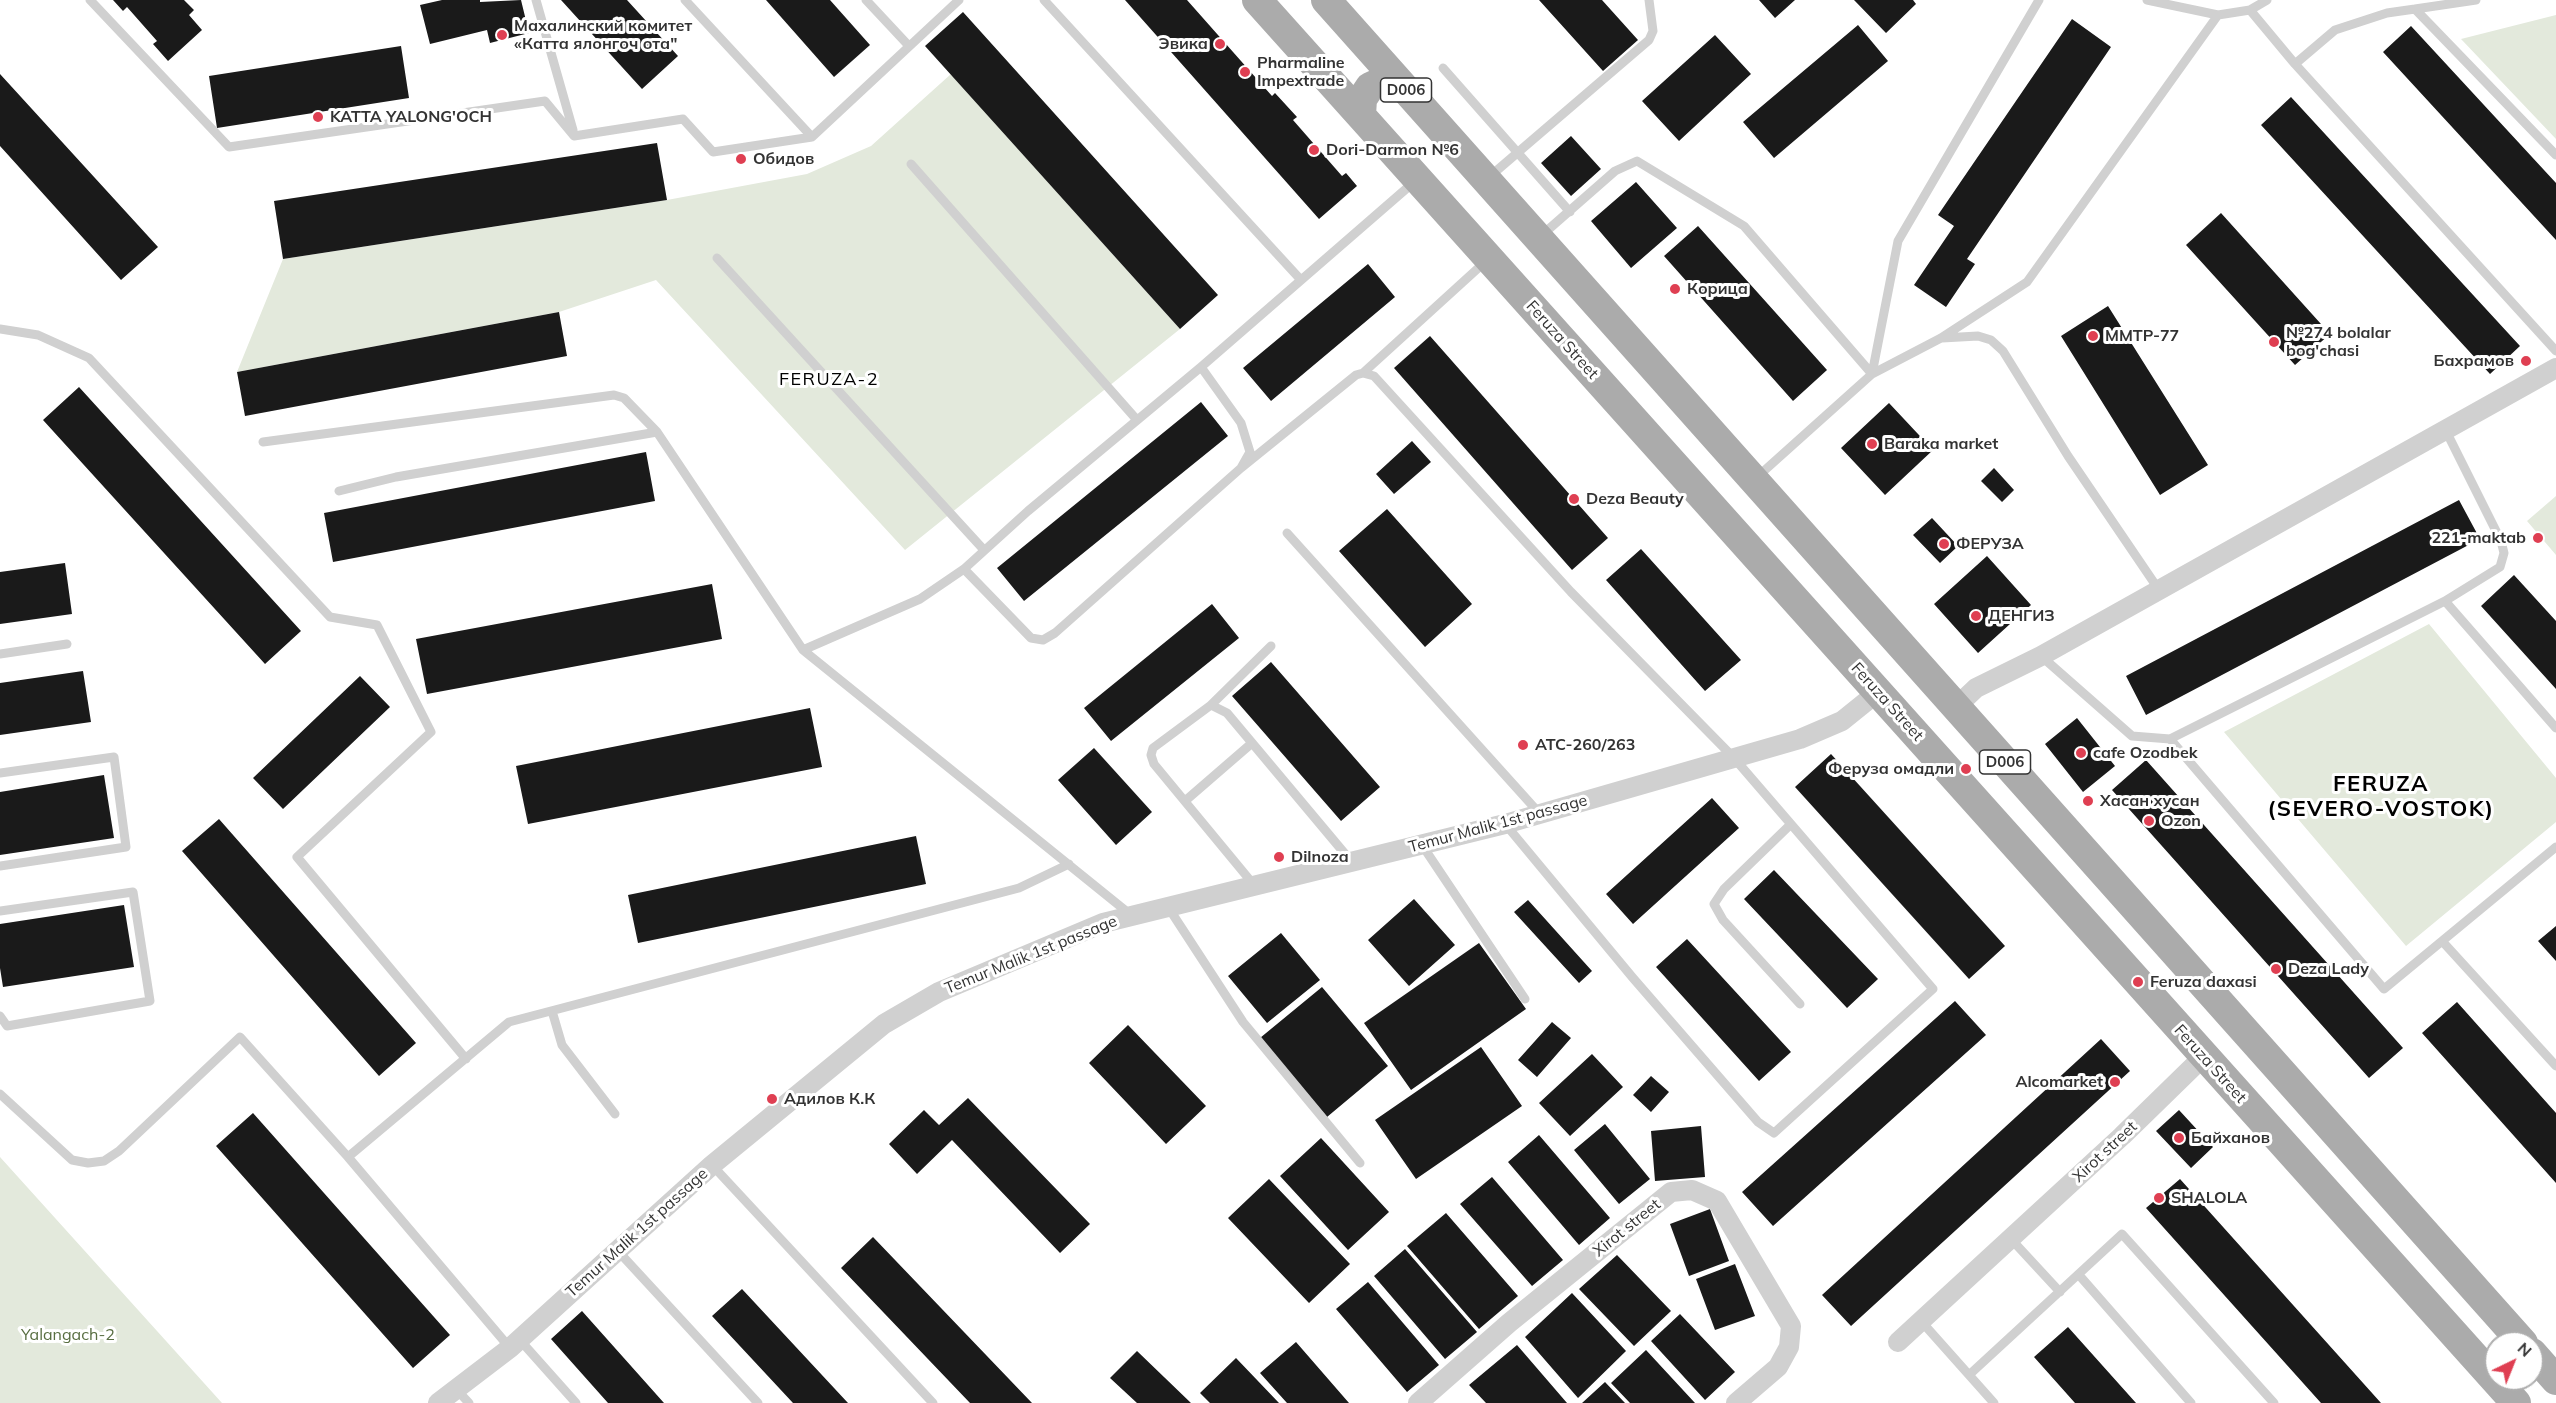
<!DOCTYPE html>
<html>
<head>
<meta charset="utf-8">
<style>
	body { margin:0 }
	#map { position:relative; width:2556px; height:1403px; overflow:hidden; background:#fff; font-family:Mulish,sans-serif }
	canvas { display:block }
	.north { position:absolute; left:2484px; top:1331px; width:60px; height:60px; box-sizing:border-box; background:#fff; border:2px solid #adadad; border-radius:50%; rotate:43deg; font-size:16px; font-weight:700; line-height:24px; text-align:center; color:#333 }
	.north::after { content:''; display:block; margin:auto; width:21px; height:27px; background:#df3f52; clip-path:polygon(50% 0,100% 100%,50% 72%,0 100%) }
</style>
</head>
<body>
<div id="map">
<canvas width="2556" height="1403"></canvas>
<div class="north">N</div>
</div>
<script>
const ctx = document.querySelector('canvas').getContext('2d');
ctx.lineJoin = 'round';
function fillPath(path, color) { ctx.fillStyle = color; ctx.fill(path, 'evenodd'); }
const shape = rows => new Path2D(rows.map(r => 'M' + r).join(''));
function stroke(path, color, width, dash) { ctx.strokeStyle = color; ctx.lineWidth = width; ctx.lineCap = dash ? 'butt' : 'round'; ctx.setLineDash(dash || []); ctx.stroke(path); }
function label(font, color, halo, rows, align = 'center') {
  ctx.font = font + ' Mulish,sans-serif'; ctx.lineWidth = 6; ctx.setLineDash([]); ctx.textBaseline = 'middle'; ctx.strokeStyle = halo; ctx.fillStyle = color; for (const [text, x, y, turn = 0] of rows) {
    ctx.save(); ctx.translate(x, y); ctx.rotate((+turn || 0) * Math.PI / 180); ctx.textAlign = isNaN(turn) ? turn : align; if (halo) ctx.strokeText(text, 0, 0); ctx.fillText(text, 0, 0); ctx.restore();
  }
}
const green = shape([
	[2556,15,2556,139,2461,39],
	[951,74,1180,329,905,550,656,280,559,312,237,372,283,259,667,200,807,174,871,146],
	[2556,496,2556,555,2527,521],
	[2429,624,2556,778,2556,822,2406,946,2224,732],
	[0,1157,222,1403,0,1403]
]);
const building = shape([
	[113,0,184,0,194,10,189,15,202,30,168,61,153,44,157,41,127,7,123,11],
	[442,0,480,0,480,2,521,0,529,33,490,43,487,30,430,44,420,5],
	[561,0,627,0,678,56,642,89],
	[766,0,830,0,870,45,834,77],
	[1125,0,1187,0,1272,96,1275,93,1297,117,1293,120,1342,176,1346,173,1357,186,1319,219],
	[1539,0,1602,0,1638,40,1603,71],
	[1759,0,1795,0,1775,18],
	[1854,0,1913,0,1916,4,1886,33],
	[963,12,1218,295,1180,329,925,46],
	[2072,19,2111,47,1967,259,1975,264,1946,307,1914,285,1954,226,1938,215],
	[1858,25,1888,61,1774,158,1743,122],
	[2411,26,2556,183,2556,240,2383,52],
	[1715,35,1751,74,1679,141,1642,101],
	[401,46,409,98,217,128,209,76],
	[0,74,158,247,121,280,0,146],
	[2291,97,2520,346,2490,374,2261,125],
	[1571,136,1601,169,1571,196,1541,163],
	[657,143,667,200,283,259,274,201],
	[1636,182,1677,228,1631,268,1591,221],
	[2221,213,2330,334,2295,365,2186,245],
	[1698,226,1827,370,1793,401,1664,256],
	[1368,264,1395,297,1271,401,1243,368],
	[2108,306,2208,465,2160,495,2061,336],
	[559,312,567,356,245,416,237,372],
	[1430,336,1608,538,1572,570,1394,368],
	[79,387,301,631,265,664,43,420],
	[1201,402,1228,436,1024,601,997,568],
	[1889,403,1933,450,1885,495,1841,448],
	[1412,441,1431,462,1394,494,1376,474],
	[646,452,655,501,333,562,324,513],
	[1994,468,2014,490,2002,502,1981,481],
	[2459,500,2480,539,2146,715,2126,676],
	[1387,509,1472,604,1425,647,1339,551],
	[1932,518,1958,546,1940,563,1913,535],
	[1641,549,1741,660,1705,691,1606,580],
	[1987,556,2031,605,1978,653,1934,604],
	[65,563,72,614,0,624,0,572],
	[2514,575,2556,621,2556,689,2481,606],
	[712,584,722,639,427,694,416,639],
	[1212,604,1239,638,1111,741,1084,708],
	[1271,662,1380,787,1341,821,1232,696],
	[83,671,91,722,0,735,0,683],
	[360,676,390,707,283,809,253,778],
	[810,708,822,767,528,824,516,766],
	[2077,718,2115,766,2083,792,2045,744],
	[1094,748,1152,812,1116,845,1058,780],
	[1831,754,2005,946,1969,979,1795,787],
	[2146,760,2403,1048,2369,1078,2112,790],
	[104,775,114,838,0,855,0,792],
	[1712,798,1739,828,1633,924,1606,894],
	[219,819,416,1043,379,1076,182,851],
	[916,836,926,884,638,943,628,895],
	[1774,870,1878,979,1847,1008,1744,899],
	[1414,899,1455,945,1409,986,1368,940],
	[1528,900,1592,971,1579,983,1514,912],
	[124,905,134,967,3,987,0,968,0,924],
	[2556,926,2556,961,2538,941],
	[1281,933,1320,980,1267,1023,1228,976],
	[1687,939,1791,1052,1759,1081,1656,967],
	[1479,943,1526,1009,1411,1090,1364,1023],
	[1322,987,1388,1066,1327,1117,1260,1038],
	[1955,1001,1986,1035,1773,1226,1742,1192],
	[2457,1002,2556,1113,2556,1183,2422,1033],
	[1552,1022,1571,1038,1537,1077,1518,1060],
	[1128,1025,1206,1106,1166,1144,1089,1063],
	[2101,1039,2130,1071,1851,1326,1822,1295],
	[1481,1047,1522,1106,1416,1179,1375,1120],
	[1592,1054,1623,1087,1570,1136,1539,1103],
	[1651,1076,1669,1092,1651,1112,1633,1095],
	[968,1098,1090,1224,1060,1253,952,1140,917,1174,889,1144,924,1110,939,1125],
	[2179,1110,2213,1147,2191,1168,2156,1131],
	[253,1113,450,1335,413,1368,216,1146],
	[1605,1124,1650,1179,1619,1204,1574,1150],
	[1701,1126,1705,1177,1655,1181,1651,1131],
	[1539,1135,1610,1218,1579,1245,1508,1162],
	[1321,1138,1389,1212,1348,1250,1280,1176],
	[1492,1177,1563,1260,1532,1286,1460,1204],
	[1269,1179,1350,1264,1309,1303,1228,1218],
	[2180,1179,2381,1403,2321,1403,2146,1208],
	[1710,1209,1729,1261,1689,1276,1670,1224],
	[1446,1213,1518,1296,1479,1329,1407,1246],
	[873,1237,1032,1403,970,1403,841,1268],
	[1405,1249,1477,1332,1445,1359,1374,1276],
	[1617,1255,1671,1311,1634,1346,1579,1289],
	[1735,1264,1755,1316,1715,1330,1696,1279],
	[1368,1282,1439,1365,1407,1392,1336,1309],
	[742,1289,848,1403,793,1403,712,1316],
	[1572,1293,1626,1351,1578,1398,1525,1337],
	[582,1311,664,1403,608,1403,551,1339],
	[1680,1314,1735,1372,1705,1400,1651,1341],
	[2068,1327,2136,1403,2075,1403,2034,1357],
	[1296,1342,1349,1403,1287,1403,1260,1373],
	[1517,1345,1567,1403,1486,1403,1469,1385],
	[1646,1350,1695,1403,1630,1403,1611,1383],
	[1137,1351,1191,1403,1137,1403,1110,1378],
	[1236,1358,1279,1403,1210,1403,1200,1393],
	[1605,1382,1625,1403,1582,1403]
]);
const service = shape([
	[90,0,229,147,545,101,574,136,683,119,713,152,812,137,959,0],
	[536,0,573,130],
	[685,0,812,137],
	[866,0,909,46],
	[1044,0,1301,280],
	[2147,0,2218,15,2250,10],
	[2267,0,2250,10,2295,64,2556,351],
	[2476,0,2415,9,2556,155],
	[2295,64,2335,30,2387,13,2415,9],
	[1443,68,1570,212],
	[911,164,1137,420],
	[1488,178,1649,40,1653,31,1649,0],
	[1542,235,1615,171,1637,161,1744,226,1872,374,1941,338,2027,282,2218,15],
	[717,258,984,550],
	[0,329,38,335,89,358,330,617,377,625,431,732,297,857,466,1059],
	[1942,338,1978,336,1991,340,2003,351,2068,456,2159,590],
	[1363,373,1486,261],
	[263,442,614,395,624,398,657,432,803,650,1131,915],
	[1241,468,1356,375,1363,373,1374,376,1571,592,1734,758,1933,989,1774,1133,1758,1122,1633,978,1506,825],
	[1756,478,1872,374,1898,241,2039,0],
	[339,491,396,477,657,432],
	[1287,533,1540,814],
	[964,569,1031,638,1043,640,1055,633,1241,468,1250,452,1241,423,1201,367],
	[2445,601,2500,567,2504,553,2501,541,2446,431],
	[803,650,920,599,964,569,1028,511,1201,367,1414,182],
	[0,654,67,644],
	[2041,656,2132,736,2170,739,2384,989,2556,847],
	[1211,705,1271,646],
	[2170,739,2445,601,2556,728],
	[0,773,114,757,126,847,0,866],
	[1185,801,1252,743],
	[1790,825,1724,889,1714,904,1723,920,1800,1004],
	[1422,845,1525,999],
	[1254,885,1154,764,1151,755,1153,748,1211,705,1227,713,1351,861],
	[1168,907,1243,1022,1360,1163],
	[0,911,133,892,150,1001,7,1026,0,1016],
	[2442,941,2556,1066],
	[552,1011,562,1045,615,1114],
	[0,1094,72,1160,88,1163,104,1161,119,1151,240,1037,348,1157,510,1348],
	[348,1157,509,1022,1019,888,1069,864],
	[712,1165,933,1403],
	[2011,1239,2060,1292],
	[617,1250,758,1403],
	[2079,1275,2191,1403],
	[1921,1321,1994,1403],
	[519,1339,576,1403],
	[1969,1375,2122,1234,2274,1403],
	[456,1389,469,1403]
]);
const minor = shape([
	[1956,707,1976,688,2041,656,2556,368],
	[1898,1342,2122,1136,2203,1057],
	[438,1403,510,1348,712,1165,884,1024,939,992,1103,923,1505,824,1800,739,1842,721,1878,692],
	[1418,1403,1509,1323,1671,1192,1692,1190,1717,1201,1791,1326,1789,1347,1778,1367,1736,1403]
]);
const primary = shape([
	[1257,0,2516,1403],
	[1326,0,2523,1343],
	[1361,115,1362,99,1370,87,1383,81,1400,83],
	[2532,1353,2556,1380]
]);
const markers = [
	[502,35,6,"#df3f52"],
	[1220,44,6,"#df3f52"],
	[1245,72,6,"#df3f52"],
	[318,117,6,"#df3f52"],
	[1314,150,6,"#df3f52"],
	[741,159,6,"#df3f52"],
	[1675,289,6,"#df3f52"],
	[2093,336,6,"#df3f52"],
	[2274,342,6,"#df3f52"],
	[2526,361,6,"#df3f52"],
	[1872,444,6,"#df3f52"],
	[1574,499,6,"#df3f52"],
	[2538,538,6,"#df3f52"],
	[1944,544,6,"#df3f52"],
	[1976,616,6,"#df3f52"],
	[1523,745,6,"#df3f52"],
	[2081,753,6,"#df3f52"],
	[1966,769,6,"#df3f52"],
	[2088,801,6,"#df3f52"],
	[2149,821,6,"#df3f52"],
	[1279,857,6,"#df3f52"],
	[2276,969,6,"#df3f52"],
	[2138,982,6,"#df3f52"],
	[2115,1082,6,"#df3f52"],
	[772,1099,6,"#df3f52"],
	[2179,1138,6,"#df3f52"],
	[2159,1198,6,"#df3f52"]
];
const shields = [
	[1406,90,51],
	[2005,762,51]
];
const shieldNames = [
	["D006",1406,90],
	["D006",2005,762]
];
const poiNames = [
	["Махалинский комитет",514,26],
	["«Катта ялонгоч ота\"",514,44],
	["Эвика",1208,44,"right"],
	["Pharmaline",1257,63],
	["Impextrade",1257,81],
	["KATTA YALONG'OCH",330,117],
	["Dori-Darmon №6",1326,150],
	["Обидов",753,159],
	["Корица",1687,289],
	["№274 bolalar",2286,333],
	["bog'chasi",2286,351],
	["MMTP-77",2105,336],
	["Бахрамов",2514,361,"right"],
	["Baraka market",1884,444],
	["Deza Beauty",1586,499],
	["221-maktab",2526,538,"right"],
	["ФЕРУЗА",1956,544],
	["ДЕНГИЗ",1988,616],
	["АТС-260/263",1535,745],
	["cafe Ozodbek",2093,753],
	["Феруза омадли",1954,769,"right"],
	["Хасан хусан",2100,801],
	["Ozon",2161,821],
	["Dilnoza",1291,857],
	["Deza Lady",2288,969],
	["Feruza daxasi",2150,982],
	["Alcomarket",2103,1082,"right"],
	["Адилов К.К",784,1099],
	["Байханов",2191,1138],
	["SHALOLA",2171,1198]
];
const streetNames = [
	["Feruza Street",1562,340,48],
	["Feruza Street",1887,702,48],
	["Temur Malik 1st passage",1498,824,-15],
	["Temur Malik 1st passage",1031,955,-22],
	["Feruza Street",2210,1064,48],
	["Xirot street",2105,1152,-43],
	["Xirot street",1627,1228,-39],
	["Temur Malik 1st passage",637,1233,-42]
];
const parkNames = [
	["Yalangach-2",68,1335]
];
const neighbourhoodNames = [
	["FERUZA-2",829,380]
];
const districtNames = [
	["FERUZA",2381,784],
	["(SEVERO-VOSTOK)",2381,809]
];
fillPath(green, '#e3e9dc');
fillPath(building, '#1a1a1a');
stroke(service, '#d0d0d0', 9);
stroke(minor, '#d0d0d0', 20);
stroke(primary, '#ababab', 30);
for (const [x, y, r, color] of markers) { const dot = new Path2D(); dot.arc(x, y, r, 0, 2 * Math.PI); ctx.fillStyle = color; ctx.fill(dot); stroke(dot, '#fff', 2); }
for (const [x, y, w] of shields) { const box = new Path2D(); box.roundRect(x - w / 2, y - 12, w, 24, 4.5); ctx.fillStyle = '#fff'; ctx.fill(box); stroke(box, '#333', 1.5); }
label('bold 15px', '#333', null, shieldNames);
label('bold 16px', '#333', '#fff', poiNames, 'left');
label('16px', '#333', '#fff', streetNames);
label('16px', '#586e41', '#fff', parkNames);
ctx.letterSpacing = '1.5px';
label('18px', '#000', '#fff', neighbourhoodNames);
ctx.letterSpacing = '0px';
ctx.letterSpacing = '1.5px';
label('bold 22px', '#000', '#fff', districtNames);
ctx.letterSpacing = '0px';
</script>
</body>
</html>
